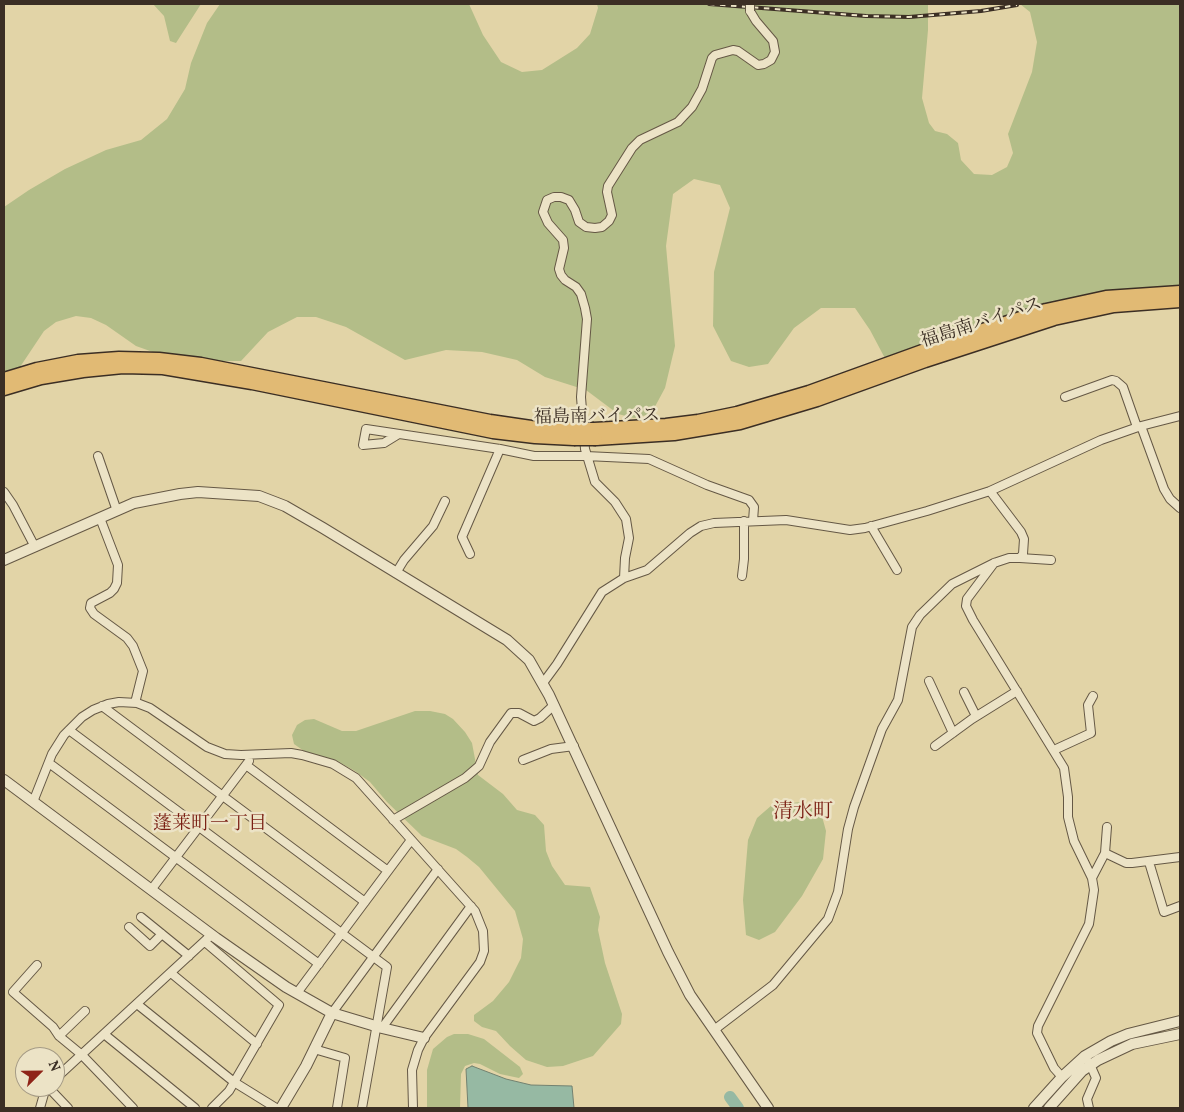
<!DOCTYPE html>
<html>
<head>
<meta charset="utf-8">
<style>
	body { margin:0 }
	#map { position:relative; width:1184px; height:1112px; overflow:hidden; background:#e2d4a7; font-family:Vollkorn,serif }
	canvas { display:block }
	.frame { position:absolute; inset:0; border:5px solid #3b2e24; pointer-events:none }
	.north { position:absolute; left:15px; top:1047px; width:50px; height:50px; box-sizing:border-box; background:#ece3c6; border:1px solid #a59b85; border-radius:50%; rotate:67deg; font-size:14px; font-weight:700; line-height:20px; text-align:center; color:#3b2e24 }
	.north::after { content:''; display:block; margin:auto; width:18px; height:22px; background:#8f2418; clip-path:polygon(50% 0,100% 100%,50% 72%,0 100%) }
</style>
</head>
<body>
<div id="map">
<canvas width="1184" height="1112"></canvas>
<div class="frame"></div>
<div class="north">N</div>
</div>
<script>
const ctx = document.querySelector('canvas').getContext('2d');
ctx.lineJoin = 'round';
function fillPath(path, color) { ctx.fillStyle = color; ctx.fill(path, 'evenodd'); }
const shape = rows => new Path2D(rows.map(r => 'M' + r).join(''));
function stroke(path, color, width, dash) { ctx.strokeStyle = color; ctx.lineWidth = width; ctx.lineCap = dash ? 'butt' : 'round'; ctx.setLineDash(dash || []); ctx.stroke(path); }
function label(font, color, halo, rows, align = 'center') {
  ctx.font = font + ' Vollkorn,"Noto Serif JP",serif'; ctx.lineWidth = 5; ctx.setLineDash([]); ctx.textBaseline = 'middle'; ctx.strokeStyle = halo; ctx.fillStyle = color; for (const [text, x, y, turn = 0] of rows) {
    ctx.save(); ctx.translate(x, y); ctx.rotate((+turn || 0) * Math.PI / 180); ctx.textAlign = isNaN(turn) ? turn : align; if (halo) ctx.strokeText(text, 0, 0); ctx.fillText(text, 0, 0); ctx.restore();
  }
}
const green = shape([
	[153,4,201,4,176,43,170,41,164,16],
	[220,4,469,4,483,35,501,62,522,72,542,70,577,48,590,34,598,8,597,4,816,4,820,5,928,4,928,30,922,98,929,123,935,131,947,134,958,143,961,160,974,174,992,175,1007,167,1013,153,1008,134,1032,72,1037,42,1030,12,1020,4,1180,4,1180,293,888,364,870,330,855,308,821,308,794,328,768,364,749,367,731,361,713,326,714,272,730,208,720,185,694,179,673,194,666,246,675,346,665,388,651,414,634,418,618,414,586,390,545,377,517,360,482,352,446,350,405,360,346,327,316,317,297,317,268,332,241,361,178,361,136,346,106,325,91,318,76,316,56,322,44,331,16,373,4,380,4,207,29,190,65,169,106,150,141,140,167,119,185,89,191,63,207,23],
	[415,711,430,711,445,714,453,719,465,732,472,743,478,775,503,794,517,810,535,815,544,825,546,851,552,866,565,885,590,887,600,917,598,930,605,963,622,1014,621,1024,593,1056,563,1066,547,1067,526,1060,510,1046,496,1031,482,1027,474,1021,474,1015,493,1001,509,982,521,958,523,939,515,911,479,867,467,857,456,849,422,836,387,802,370,782,355,771,337,761,304,751,294,744,292,735,297,725,305,720,314,719,342,731,356,731],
	[801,802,820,809,826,831,823,859,802,896,775,932,759,940,746,935,743,900,748,840,757,818,772,805],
	[454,1034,468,1034,484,1039,520,1067,523,1074,519,1078,500,1074,480,1064,474,1063,465,1066,461,1074,460,1108,427,1108,427,1070,433,1049,447,1037]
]);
const water = shape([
	[472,1066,506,1079,531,1085,572,1086,574,1108,468,1108,466,1069,472,1066]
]);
const river = shape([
	[730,1097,738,1108]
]);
const minor = shape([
	[1065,397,1112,380,1116,381,1123,387,1137,427],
	[1141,426,1164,489,1170,499,1180,508],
	[397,435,384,443,363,445,366,429,500,449,534,456,586,456,649,459,707,485,749,500,754,507,753,521],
	[98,456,117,511],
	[4,492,13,505,35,547],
	[100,518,118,565,117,583,114,589,110,593,91,603,90,608,94,614,127,638,133,646,143,671,135,703],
	[871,526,897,570],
	[470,554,462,537,500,449],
	[1020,558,1051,560],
	[994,563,967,599,966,606,973,620,1064,768,1068,797,1068,817,1074,841,1092,878,1094,890,1089,924,1038,1026,1037,1033,1054,1068,1062,1077],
	[396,573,404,560,433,526,445,501],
	[742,576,744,559,744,521],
	[624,578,625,558,629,538,626,519,615,502,595,482,585,449,581,397,587,319,585,308,581,294,576,287,565,280,561,275,559,269,564,248,563,240,548,223,543,212,547,200,554,197,561,197,569,200,575,210,579,222,586,227,595,228,602,227,609,221,612,215,607,192,608,186,632,148,640,140,678,122,692,107,702,89,712,58,715,55,733,50,738,51,758,65,764,64,771,60,775,52,773,41,756,21,750,11],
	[929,681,953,733],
	[543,683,557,664,602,592,624,578,647,570,690,533,701,526,714,523,786,520,850,530,865,528,927,511,990,491],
	[964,692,976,716],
	[102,706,365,902],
	[69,730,387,967,362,1108],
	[935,746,972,719,1017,691],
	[1054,750,1091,733,1088,705,1093,696],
	[523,760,551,749,574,746],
	[49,763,319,964],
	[246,765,388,871],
	[33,802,52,754,64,735,82,717,93,710,108,704,119,702,137,703,150,708,207,747,225,754,241,755,291,753,302,755,333,764,356,778,475,911,483,931,484,951,480,962,424,1038,418,1050,412,1070,413,1108],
	[393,820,465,778,479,766,490,742,511,713,519,713,534,721,540,718,554,705],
	[1105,853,1107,827],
	[1149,862,1164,912,1180,906],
	[1092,878,1105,853,1126,863,1132,863,1180,857],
	[151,890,249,761],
	[141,917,189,956],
	[129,927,150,946,162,934],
	[205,942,279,1005,229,1091,212,1108],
	[37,965,13,992,53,1027,59,1036,82,1055,133,1108],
	[171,973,257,1044],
	[297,993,411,840],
	[137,1004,234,1082,276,1108],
	[332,1013,438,869],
	[382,1028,471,906],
	[714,1030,773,985,828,919,838,892,848,829,854,807,882,729,898,700,912,627,920,615,952,584,994,563,1009,558,1020,558,1023,554,1024,539,1021,532,990,491,1101,440,1141,426,1180,416],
	[104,1034,195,1108],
	[59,1036,85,1011],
	[314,1049,345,1058,337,1108],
	[55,1079,208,938],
	[40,1108,44,1094,48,1087,68,1108],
	[1089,1108,1087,1099,1096,1078,1089,1062]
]);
const tertiary = shape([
	[4,560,134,503,180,494,198,492,259,496,285,506,323,528,507,640,529,660,549,695,668,952,690,995,768,1108],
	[4,780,216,938,286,987,332,1013,382,1028,424,1038],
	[281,1108,306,1066,332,1013],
	[1034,1108,1062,1077,1085,1056,1111,1041,1128,1034,1180,1021],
	[1049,1108,1082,1071,1098,1060,1132,1044,1180,1034]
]);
const trunk = shape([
	[4,379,37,369,78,361,119,358,159,359,201,364,490,421,531,427,572,429],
	[4,389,41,378,83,371,123,367,163,368,252,383,493,432,535,437,574,439],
	[594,429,666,425,698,421,737,413,809,392,964,336,1046,310,1106,297,1180,292],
	[596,439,674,434,740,423,817,400,925,361,1054,319,1114,306,1180,301]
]);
const rail = shape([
	[709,4,866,16,909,17,981,11,1017,5]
]);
const minorBridge = shape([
	[750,4,750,11]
]);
const trunkBridge = shape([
	[572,429,594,429],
	[574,439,596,439]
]);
const streetNames = [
	["福島南バイパス",982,324,-18],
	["福島南バイパス",597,418,-1]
];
const neighbourhoodNames = [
	["蓬莱町一丁目",210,826]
];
const quarterNames = [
	["清水町",803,813]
];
fillPath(green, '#b3bd88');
fillPath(water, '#96b9a3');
stroke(water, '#728170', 1);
stroke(river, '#96b9a3', 12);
stroke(minor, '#655845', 10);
stroke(tertiary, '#655845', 12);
stroke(trunk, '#3b2e24', 15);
stroke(minor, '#ece3c6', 8);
stroke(tertiary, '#ece3c6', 10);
stroke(trunk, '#e1ba74', 12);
stroke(rail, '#3b2e24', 4);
stroke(rail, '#ece3c6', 2, [5.5]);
stroke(minorBridge, '#655845', 10, []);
stroke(trunkBridge, '#3b2e24', 15, []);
stroke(minorBridge, '#ece3c6', 8);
stroke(trunkBridge, '#e1ba74', 12);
label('18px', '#3b2e24', '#ece3c6', streetNames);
label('19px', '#7a1f14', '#ece3c6', neighbourhoodNames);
label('20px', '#7a1f14', '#ece3c6', quarterNames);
</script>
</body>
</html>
